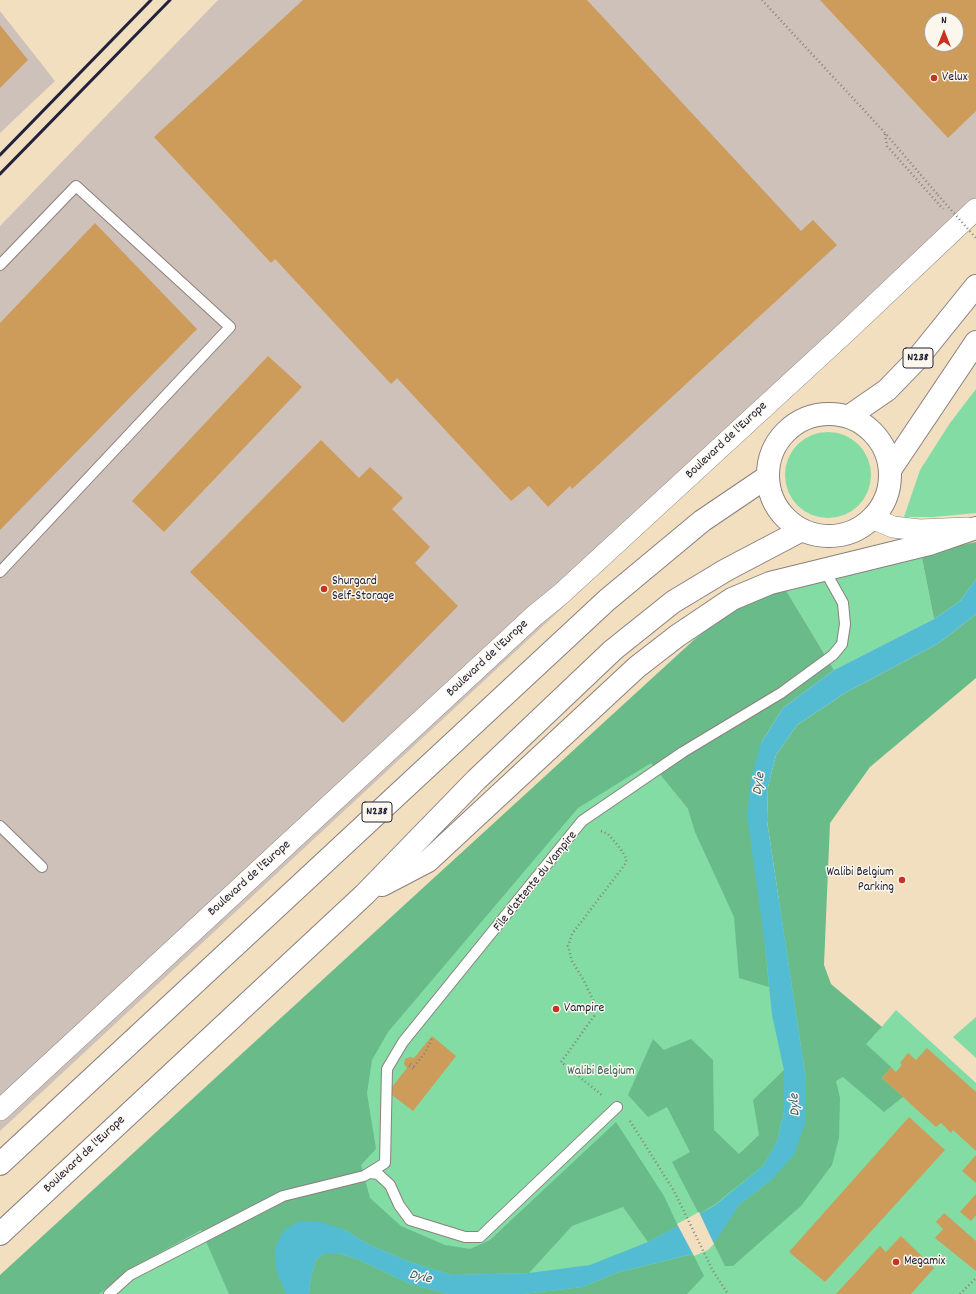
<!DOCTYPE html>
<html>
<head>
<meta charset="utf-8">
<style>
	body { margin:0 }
	#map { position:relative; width:976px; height:1294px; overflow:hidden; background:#f2dfc0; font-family:Dekko,sans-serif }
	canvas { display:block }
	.north { position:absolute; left:924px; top:12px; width:40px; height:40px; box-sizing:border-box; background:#fbf7ec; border:1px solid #a4a2a5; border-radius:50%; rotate:0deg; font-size:11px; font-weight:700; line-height:16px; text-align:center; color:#22223b }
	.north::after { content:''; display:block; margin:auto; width:14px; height:18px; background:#c8321e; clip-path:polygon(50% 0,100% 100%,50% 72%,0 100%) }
</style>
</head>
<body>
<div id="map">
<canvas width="976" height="1294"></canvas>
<div class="north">N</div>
</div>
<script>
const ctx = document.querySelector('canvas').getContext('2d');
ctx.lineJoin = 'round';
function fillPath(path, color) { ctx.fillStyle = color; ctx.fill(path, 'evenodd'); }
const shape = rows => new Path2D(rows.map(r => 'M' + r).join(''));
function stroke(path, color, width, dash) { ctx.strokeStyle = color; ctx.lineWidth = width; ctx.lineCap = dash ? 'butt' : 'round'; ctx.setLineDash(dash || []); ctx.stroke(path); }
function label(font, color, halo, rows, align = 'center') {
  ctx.font = font + ' Dekko,sans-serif'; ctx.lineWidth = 3; ctx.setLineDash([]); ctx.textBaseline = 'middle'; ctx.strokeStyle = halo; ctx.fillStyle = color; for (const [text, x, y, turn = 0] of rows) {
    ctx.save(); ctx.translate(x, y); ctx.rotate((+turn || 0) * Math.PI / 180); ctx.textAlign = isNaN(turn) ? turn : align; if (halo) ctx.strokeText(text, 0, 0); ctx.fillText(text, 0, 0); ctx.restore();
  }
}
const industrial = shape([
	[218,0,976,0,976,223,0,1131,0,226],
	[932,20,956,20,956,44,932,44],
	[0,11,55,81,0,133]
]);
const green = shape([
	[976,389,976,513,934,517,904,517,920,470,950,423],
	'785 475a43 43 0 1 1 86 0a43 43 0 1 1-86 0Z',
	[921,553,934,619,834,670,784,587],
	[624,742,651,762,688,809,725,840,783,903,800,972,874,1036,896,1010,976,1083,976,1294,21,1294],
	[976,1017,976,1058,953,1037]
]);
const forest = shape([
	[976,542,976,579,974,582,960,601,934,619,921,553],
	[784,587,834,670,783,708,761,743,765,945,769,987,739,978,734,917,695,832,688,809,651,763,578,808,388,1032,372,1060,367,1093,376,1149,361,1165,370,1198,401,1226,445,1245,470,1249,490,1240,616,1122,664,1196,678,1226,648,1242,623,1207,572,1226,529,1273,452,1275,410,1262,370,1245,343,1229,285,1289,286,1294,229,1294,201,1230,130,1269,99,1294,0,1294,0,1275,696,638,732,611],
	[976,614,976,678,870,767,830,823,824,965,831,984,882,1027,866,1044,891,1067,882,1078,903,1097,884,1112,843,1077,836,1081,840,1098,839,1138,832,1165,801,1206,733,1266,725,1266,713,1242,739,1205,771,1180,806,1080,767,821,768,787,776,755,797,725,845,693,939,643],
	[653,1039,664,1050,691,1039,713,1060,714,1130,739,1154,759,1135,753,1100,784,1070,784,1110,777,1142,763,1166,714,1205,699,1214,672,1162,690,1152,667,1107,648,1117,628,1095],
	[325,1253,337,1253,357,1259,408,1283,448,1294,309,1294,311,1277,316,1260],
	[693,1254,704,1276,687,1294,522,1294,583,1287,616,1273]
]);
const water = shape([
	[976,579,976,614,939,643,845,693,797,725,776,755,768,787,767,821,806,1080,806,1121,794,1155,771,1180,739,1205,717,1239,707,1248,696,1253,616,1273,583,1287,522,1294,448,1294,408,1283,357,1259,337,1253,325,1253,316,1260,311,1277,309,1294,286,1294,276,1270,275,1248,284,1230,300,1221,320,1222,343,1229,370,1245,410,1262,452,1275,529,1273,590,1265,648,1242,714,1206,763,1166,777,1142,784,1110,784,1070,772,1015,765,945,747,815,751,779,761,743,783,708,834,670,934,619,960,601]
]);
const pier = shape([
	[699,1212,714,1244,708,1250,694,1256,677,1224]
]);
const building = shape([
	[303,0,587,0,801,231,813,220,837,245,572,489,570,486,548,507,529,486,511,501,397,378,391,384,275,259,271,263,154,137],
	[820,0,976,0,976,111,948,138],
	[932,20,956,20,956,44,932,44],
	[0,25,28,60,0,88],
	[95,223,197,329,0,530,0,323],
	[268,356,302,387,164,532,132,501],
	[321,440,359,478,370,467,403,498,392,509,430,547,415,563,458,606,343,723,190,572],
	[432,1036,456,1056,413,1111,388,1092,407,1068,404,1064,405,1059,410,1057,414,1058],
	[927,1048,976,1092,976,1151,953,1130,951,1133,941,1123,936,1127,882,1078,891,1067,896,1072,902,1065,900,1063,908,1053,916,1060],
	[909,1117,945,1150,825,1282,789,1252],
	[976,1155,976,1183,962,1171],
	[976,1194,976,1215,971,1221,960,1212],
	[944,1213,976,1241,976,1271,935,1238,943,1229,936,1222],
	[901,1236,934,1268,911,1294,836,1294,880,1246,886,1252]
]);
const path = shape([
	[762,0,885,133,938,195],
	[885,134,887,146,943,209],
	[601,831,608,834,620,848,626,858,626,863,572,934,568,946,572,961,583,979,593,1000,594,1016,561,1062,603,1096],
	[410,1064,414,1066,425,1053,433,1037],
	[409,1066,416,1070],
	[630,1121,674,1191,713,1271,728,1294],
	[960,1294,976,1278]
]);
const service = shape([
	[0,265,76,186,230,327,0,572],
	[0,826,42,867],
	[370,1173,378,1174,390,1185,399,1205,410,1220,465,1237,480,1237,617,1107],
	[109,1294,130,1275,283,1196,364,1176,385,1163,387,1069,403,1042,582,821,683,752,781,693,833,655,842,644,845,624,843,603,824,569]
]);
const minor = shape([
	[872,518,893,527,920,530,967,528],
	[0,1110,534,616,561,594,847,331,976,209]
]);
const trunk = shape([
	'768 475a61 61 0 1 1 122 0a61 61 0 1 1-122 0Z',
	[848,417,887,390,917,359,976,286],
	[890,470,976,342],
	[382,885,428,861,637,667,677,636,732,599,770,583,929,544,976,528],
	[0,1164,607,600,702,521,767,477],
	[0,1234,365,894,476,780,613,650,673,602,726,570,802,530]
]);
const rail = shape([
	[0,155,151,0],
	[0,174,170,0]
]);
const pathBridge = shape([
	[938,195,976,238]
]);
const markers = [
	[934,78,4,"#c8321e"],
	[324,589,4,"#c8321e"],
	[902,880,4,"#c8321e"],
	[556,1009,4,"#c8321e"],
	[896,1262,4,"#c8321e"]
];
const shields = [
	[918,358,30],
	[377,812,30]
];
const shieldNames = [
	["N238",918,358],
	["N238",377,812]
];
const poiNames = [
	["Velux",942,78],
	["Shurgard",332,582],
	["Self-Storage",332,597],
	["Walibi Belgium",894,873,"right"],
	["Parking",894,888,"right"],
	["Vampire",564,1009],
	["Megamix",904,1262]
];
const streetNames = [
	["Boulevard de l'Europe",727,441,-43],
	["Boulevard de l'Europe",488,659,-43],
	["Boulevard de l'Europe",250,879,-42],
	["File d'attente du Vampire",536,882,-51],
	["Boulevard de l'Europe",85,1155,-43]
];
const parkNames = [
	["Walibi Belgium",601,1072]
];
const waterNames = [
	["Dyle",760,784,-81],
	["Dyle",796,1105,-93],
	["Dyle",420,1278,14]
];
fillPath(industrial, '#cec1b9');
fillPath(green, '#82dca3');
fillPath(forest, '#69bc89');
fillPath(water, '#54bcd2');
fillPath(pier, '#f2dfc0');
fillPath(building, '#cd9c5b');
stroke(service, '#8a807e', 12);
stroke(minor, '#8a807e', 22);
stroke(trunk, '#8a807e', 24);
stroke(path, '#8a807e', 2.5, [1, 3]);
stroke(service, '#fff', 10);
stroke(minor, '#fff', 21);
stroke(trunk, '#fff', 22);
stroke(rail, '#22223b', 3);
stroke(pathBridge, '#8a807e', 2.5, [1, 3]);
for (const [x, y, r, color] of markers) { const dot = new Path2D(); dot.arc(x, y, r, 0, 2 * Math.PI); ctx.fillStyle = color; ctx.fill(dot); stroke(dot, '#fbf7ec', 1.5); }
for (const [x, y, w] of shields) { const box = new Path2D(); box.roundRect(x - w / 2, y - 10, w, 20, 3); ctx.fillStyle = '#fbf7ec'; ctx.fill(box); stroke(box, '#22223b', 1); }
label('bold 12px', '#22223b', null, shieldNames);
label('13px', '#22223b', '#fbf7ec', poiNames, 'left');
label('13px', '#22223b', '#fbf7ec', streetNames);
label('13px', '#3f5a5a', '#fbf7ec', parkNames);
label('italic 14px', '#345870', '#fbf7ec', waterNames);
</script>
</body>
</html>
